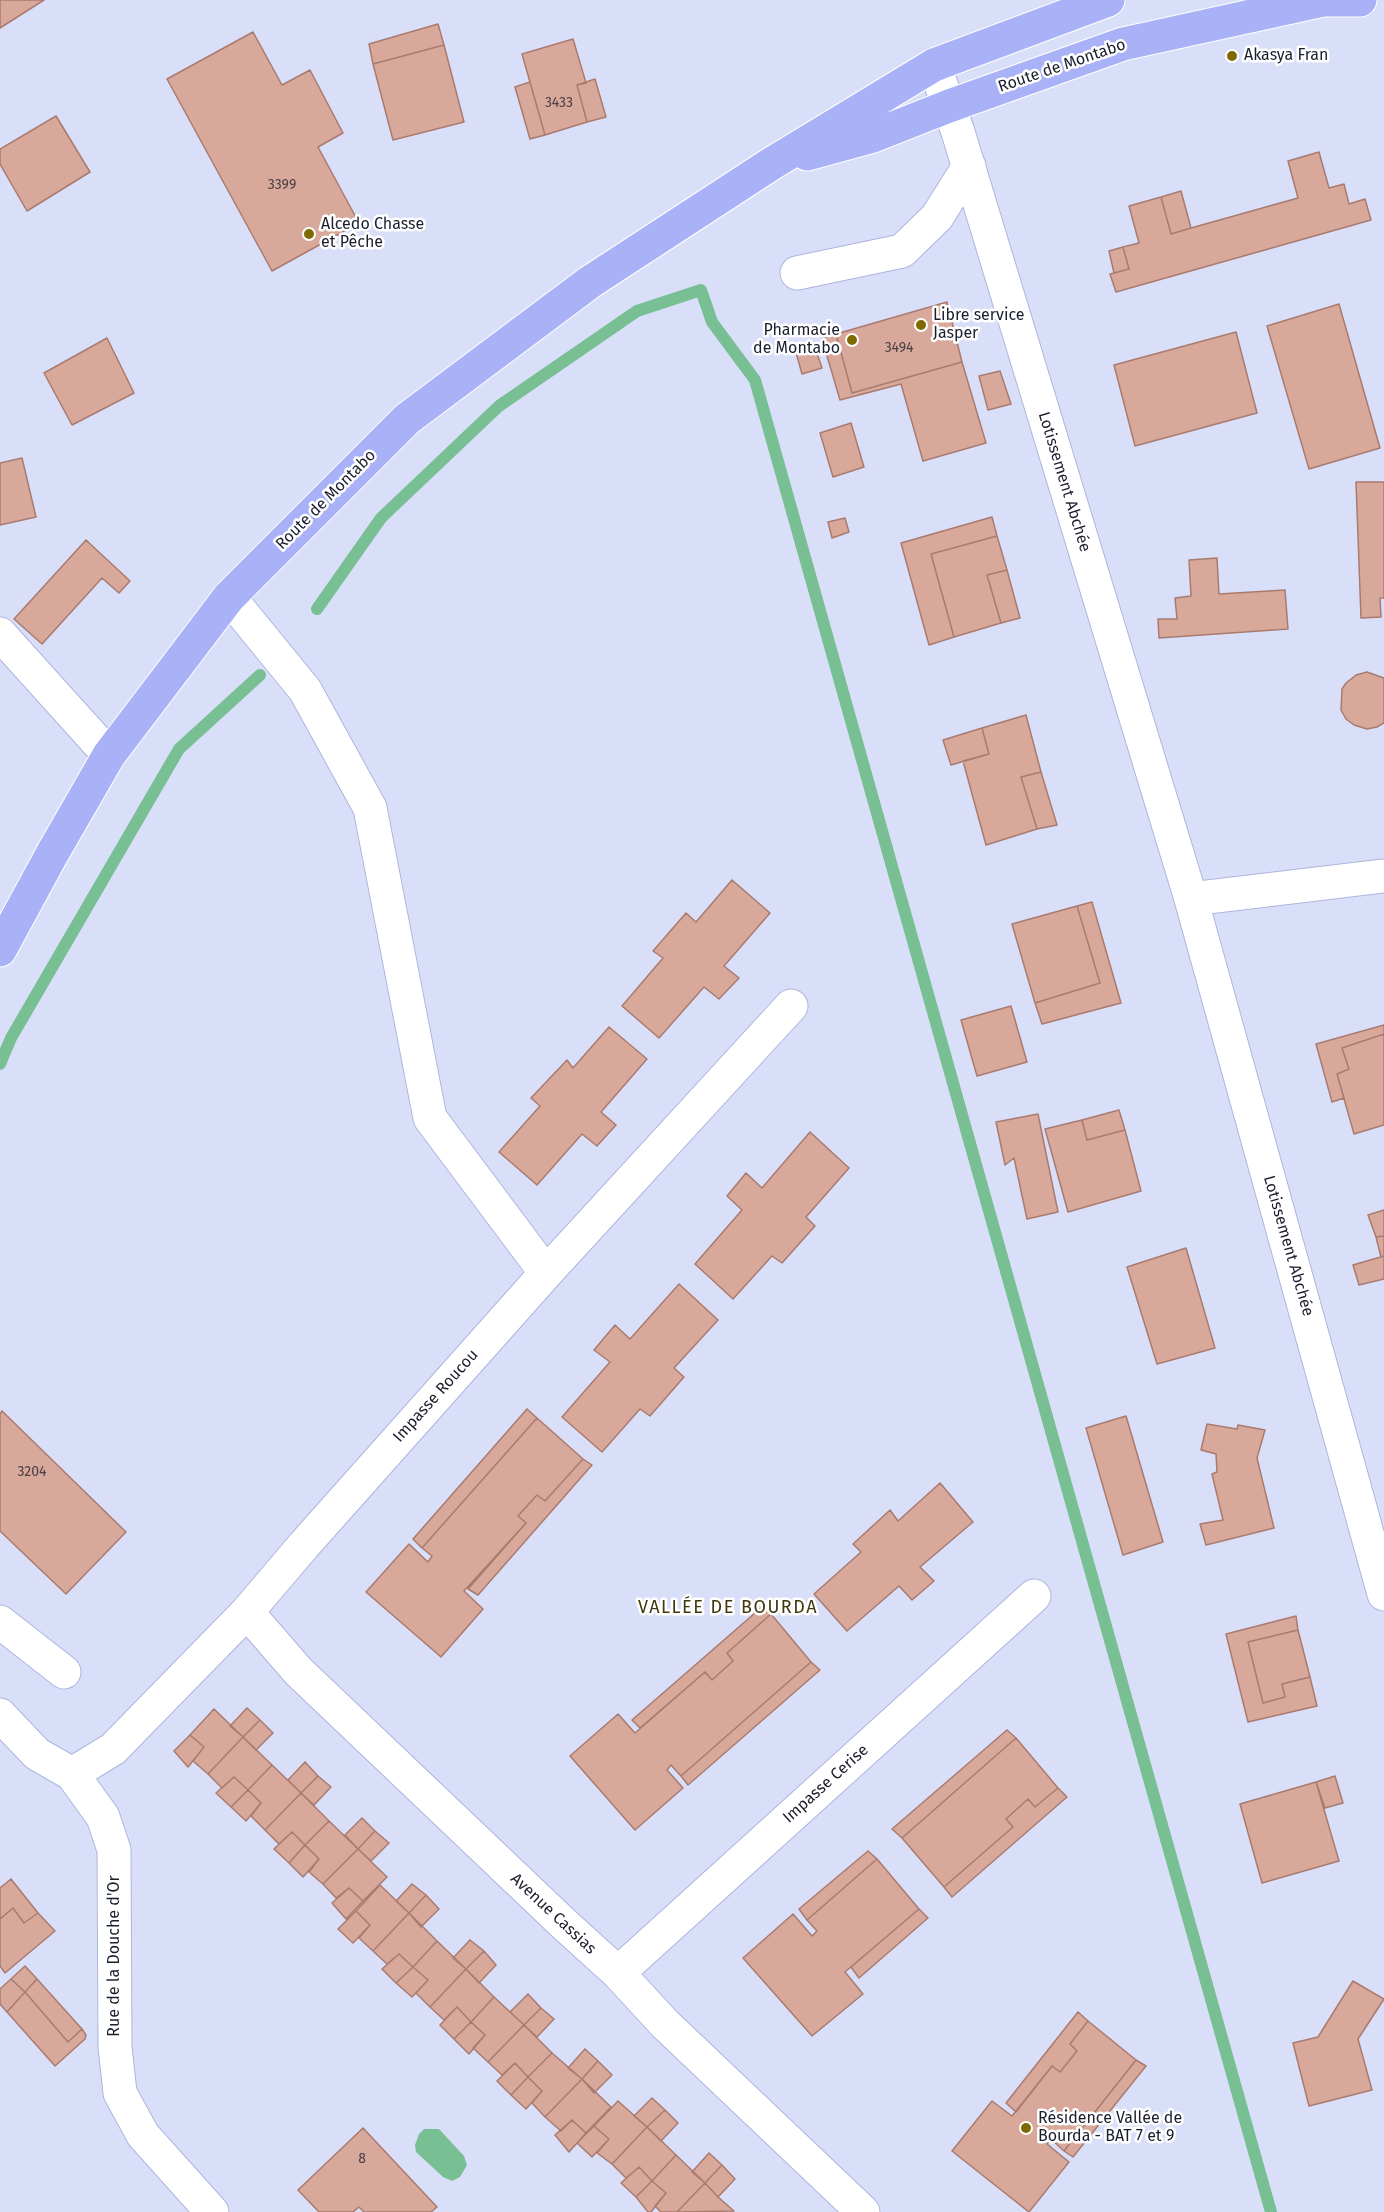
<!DOCTYPE html>
<html>
<head>
<meta charset="utf-8">
<style>
	body { margin:0 }
	canvas { display:block; background:#dadff9 }
</style>
</head>
<body>
<canvas width="1384" height="2212"></canvas>
<script>
const ctx = document.querySelector('canvas').getContext('2d');
ctx.lineJoin = 'round';
function fillPath(path, color) { ctx.fillStyle = color; ctx.fill(path, 'evenodd'); }
const shape = rows => new Path2D(rows.map(r => 'M' + r).join(''));
function stroke(path, color, width, dash) { ctx.strokeStyle = color; ctx.lineWidth = width; ctx.lineCap = dash ? 'butt' : 'round'; ctx.setLineDash(dash || []); ctx.stroke(path); }
function label(font, color, halo, rows, align = 'center') {
  ctx.font = font + ' "Fira Sans",sans-serif'; ctx.lineWidth = 5; ctx.setLineDash([]); ctx.textBaseline = 'middle'; ctx.strokeStyle = halo; ctx.fillStyle = color; for (const [text, x, y, turn = 0] of rows) {
    ctx.save(); ctx.translate(x, y); ctx.rotate((+turn || 0) * Math.PI / 180); ctx.textAlign = isNaN(turn) ? turn : align; if (halo) ctx.strokeText(text, 0, 0); ctx.fillText(text, 0, 0); ctx.restore();
  }
}
const water = shape([
	[424,2129,439,2129,464,2156,467,2165,460,2177,452,2181,443,2177,416,2152,415,2145,419,2134]
]);
const stream = shape([
	[317,609,381,518,499,406,637,311,701,290,712,322,755,380,1271,2212],
	[0,1064,11,1038,179,749,260,675]
]);
const building = shape([
	[0,0,44,0,0,28,0,0],
	[438,24,444,45,373,64,369,44,438,24],
	[253,32,282,85,310,70,343,133,318,147,359,223,272,271,167,79,253,32],
	[573,39,586,83,577,85,587,122,545,135,522,54,573,39],
	[444,45,464,122,393,140,373,64,444,45],
	[595,79,606,117,587,122,577,85,595,79],
	[530,82,545,135,530,139,515,87,530,82],
	[56,116,90,172,27,211,0,164,0,149,56,116],
	[1319,152,1329,188,1344,184,1349,204,1365,199,1371,220,1116,292,1110,274,1129,269,1123,247,1139,243,1129,206,1161,197,1171,234,1191,228,1298,198,1288,161,1319,152],
	[1181,191,1191,228,1171,234,1161,197,1181,191],
	[1123,247,1129,269,1114,273,1109,251,1123,247],
	[947,302,962,362,852,393,836,334,947,302],
	[1339,304,1380,448,1309,469,1267,326,1339,304],
	[1236,332,1257,413,1135,446,1114,365,1236,332],
	[836,334,852,393,962,362,986,443,923,461,901,384,840,400,822,339,836,334],
	[107,338,134,393,72,425,44,373,107,338],
	[814,344,822,368,802,374,795,349,814,344],
	[1000,371,1011,404,988,410,979,376,1000,371],
	[851,423,864,467,833,477,820,433,851,423],
	[22,458,36,517,0,525,0,463,22,458],
	[1356,482,1384,482,1384,598,1380,598,1381,617,1361,618,1356,482],
	[992,517,997,536,931,554,954,637,929,645,901,543,992,517],
	[845,518,849,532,832,538,828,522,845,518],
	[997,536,1007,570,987,575,1001,623,954,637,931,554,997,536],
	[86,540,130,581,119,593,102,578,42,644,14,619,86,540],
	[1217,558,1219,594,1285,590,1288,629,1159,638,1158,619,1177,619,1175,598,1191,596,1189,560,1217,558],
	[1007,570,1020,618,1001,623,987,575,1007,570],
	[1367,672,1384,678,1384,723,1377,727,1367,729,1354,725,1346,719,1341,710,1342,689,1346,683,1356,675,1367,672],
	[1026,715,1041,772,1021,777,1037,829,986,845,963,761,989,754,982,728,1026,715],
	[982,728,989,754,951,765,943,740,982,728],
	[1041,772,1057,825,1037,829,1021,777,1041,772],
	[732,880,770,913,724,966,739,978,719,999,704,987,659,1038,622,1006,663,958,653,951,686,913,696,922,732,880],
	[1092,902,1121,1003,1042,1024,1035,1003,1100,983,1077,906,1092,902],
	[1077,906,1100,983,1035,1003,1012,924,1077,906],
	[1011,1006,1027,1062,977,1076,961,1020,1011,1006],
	[1384,1025,1384,1034,1342,1048,1349,1069,1337,1074,1344,1098,1332,1102,1316,1044,1384,1025],
	[609,1027,647,1059,601,1112,616,1125,597,1146,582,1134,537,1185,499,1152,540,1106,531,1098,567,1060,573,1068,609,1027],
	[1384,1034,1384,1125,1354,1134,1337,1074,1349,1069,1342,1048,1384,1034],
	[1119,1110,1125,1130,1087,1140,1082,1120,1119,1110],
	[1038,1114,1058,1212,1027,1219,1014,1158,1005,1165,996,1122,1038,1114],
	[1082,1120,1087,1140,1125,1130,1141,1191,1068,1212,1045,1129,1082,1120],
	[810,1132,849,1168,806,1217,815,1226,782,1263,772,1256,733,1299,695,1264,742,1210,727,1196,746,1173,762,1188,810,1132],
	[1384,1210,1384,1236,1376,1237,1368,1215,1384,1210],
	[1384,1236,1384,1256,1381,1257,1376,1237,1384,1236],
	[1186,1248,1215,1348,1157,1364,1127,1267,1186,1248],
	[1384,1256,1384,1279,1359,1285,1353,1265,1384,1256],
	[679,1284,718,1320,674,1368,684,1377,650,1416,640,1409,602,1452,562,1417,610,1362,594,1350,615,1325,630,1339,679,1284],
	[527,1409,537,1418,422,1548,413,1539,527,1409],
	[2,1411,126,1532,66,1594,0,1531,0,1414,2,1411],
	[1126,1416,1163,1542,1123,1555,1086,1428,1126,1416],
	[537,1418,583,1459,545,1501,537,1495,518,1516,526,1523,464,1591,483,1609,441,1657,366,1592,409,1544,428,1562,432,1556,422,1548,537,1418],
	[1207,1424,1237,1429,1238,1425,1265,1430,1257,1458,1274,1528,1206,1545,1200,1524,1223,1520,1212,1474,1217,1472,1216,1454,1201,1450,1207,1424],
	[583,1459,592,1465,478,1595,468,1589,526,1523,518,1516,537,1495,545,1501,583,1459],
	[940,1483,973,1522,920,1567,934,1581,912,1600,899,1586,847,1631,814,1594,861,1552,853,1544,890,1510,898,1521,940,1483],
	[763,1606,771,1614,727,1653,733,1661,712,1680,705,1672,640,1728,632,1720,763,1606],
	[771,1614,811,1662,681,1776,671,1765,667,1770,683,1788,635,1830,570,1756,618,1714,635,1733,705,1672,712,1680,733,1661,727,1653,771,1614],
	[1296,1616,1298,1630,1248,1642,1263,1703,1285,1697,1282,1684,1310,1677,1317,1706,1248,1722,1226,1634,1296,1616],
	[1298,1630,1310,1677,1282,1684,1285,1697,1263,1703,1248,1642,1298,1630],
	[811,1662,820,1670,688,1785,681,1776,811,1662],
	[247,1708,260,1720,243,1737,230,1726,247,1708],
	[214,1709,243,1737,208,1774,193,1761,204,1747,190,1735,214,1709],
	[260,1720,273,1733,256,1750,243,1737,260,1720],
	[1007,1730,1016,1738,902,1838,892,1829,1007,1730],
	[190,1735,204,1747,188,1767,174,1751,190,1735],
	[243,1737,272,1765,248,1790,234,1777,222,1788,208,1774,243,1737],
	[1016,1738,1058,1788,1035,1807,1028,1799,1006,1819,1013,1827,944,1887,902,1838,1016,1738],
	[305,1762,318,1776,301,1793,288,1780,305,1762],
	[272,1765,301,1793,265,1830,251,1816,261,1803,248,1790,272,1765],
	[318,1776,331,1787,314,1805,301,1793,318,1776],
	[1335,1776,1343,1803,1325,1808,1316,1782,1335,1776],
	[234,1777,248,1790,231,1807,216,1793,234,1777],
	[1316,1782,1339,1861,1262,1883,1240,1804,1316,1782],
	[1058,1788,1067,1797,952,1897,944,1887,1013,1827,1006,1819,1028,1799,1035,1807,1058,1788],
	[248,1790,261,1803,246,1821,231,1807,248,1790],
	[301,1793,329,1821,305,1845,292,1832,279,1844,265,1830,301,1793],
	[362,1818,375,1831,358,1849,345,1835,362,1818],
	[329,1821,358,1849,323,1884,309,1872,319,1859,305,1845,329,1821],
	[375,1831,389,1843,371,1861,358,1849,375,1831],
	[292,1832,305,1845,289,1863,274,1849,292,1832],
	[305,1845,319,1859,303,1877,289,1863,305,1845],
	[358,1849,387,1877,363,1901,349,1888,336,1898,323,1884,358,1849],
	[868,1851,877,1859,807,1920,799,1909,868,1851],
	[877,1859,919,1909,845,1972,863,1994,812,2036,743,1958,793,1914,812,1936,817,1931,807,1920,877,1859],
	[11,1879,38,1913,24,1923,13,1908,0,1919,0,1888,11,1879],
	[412,1884,426,1895,409,1913,396,1901,412,1884],
	[380,1885,409,1913,373,1951,359,1938,370,1925,356,1911,380,1885],
	[349,1888,363,1901,346,1919,332,1903,349,1888],
	[426,1895,439,1909,421,1927,409,1913,426,1895],
	[13,1908,24,1923,38,1913,55,1931,5,1973,0,1966,0,1919,13,1908],
	[919,1909,928,1918,859,1978,851,1967,919,1909],
	[356,1911,370,1925,353,1943,338,1929,356,1911],
	[409,1913,437,1941,413,1967,399,1954,387,1964,373,1951,409,1913],
	[470,1940,484,1951,466,1969,453,1958,470,1940],
	[437,1941,466,1969,430,2007,416,1993,428,1980,413,1967,437,1941],
	[484,1951,496,1965,479,1983,466,1969,484,1951],
	[399,1954,413,1967,396,1983,382,1969,399,1954],
	[25,1966,37,1979,25,1992,11,1979,25,1966],
	[413,1967,428,1980,412,1997,396,1983,413,1967],
	[466,1969,494,1997,471,2022,457,2007,444,2020,430,2007,466,1969],
	[11,1979,25,1992,7,2012,0,2004,0,1989,11,1979],
	[37,1979,82,2029,68,2042,25,1992,37,1979],
	[1353,1981,1384,1999,1358,2039,1372,2090,1309,2106,1293,2043,1318,2037,1353,1981],
	[25,1992,68,2042,82,2029,86,2035,85,2039,55,2066,7,2012,25,1992],
	[528,1994,541,2008,524,2025,510,2012,528,1994],
	[494,1997,524,2025,488,2062,473,2048,485,2035,471,2022,494,1997],
	[457,2007,471,2022,454,2039,440,2025,457,2007],
	[541,2008,554,2019,537,2037,524,2025,541,2008],
	[1078,2012,1088,2021,1070,2044,1077,2051,1060,2072,1052,2066,1016,2112,1006,2103,1078,2012],
	[1088,2021,1136,2060,1064,2151,1051,2139,1047,2144,1069,2162,1029,2212,952,2151,992,2101,1012,2116,1052,2066,1060,2072,1077,2051,1070,2044,1088,2021],
	[471,2022,485,2035,469,2054,454,2039,471,2022],
	[524,2025,552,2053,528,2077,515,2063,502,2075,488,2062,524,2025],
	[585,2049,598,2061,582,2079,568,2068,585,2049],
	[552,2053,582,2079,545,2117,532,2103,542,2091,528,2077,552,2053],
	[1136,2060,1146,2066,1073,2157,1064,2151,1136,2060],
	[598,2061,612,2075,594,2093,582,2079,598,2061],
	[515,2063,528,2077,511,2095,497,2081,515,2063],
	[528,2077,542,2091,526,2109,511,2095,528,2077],
	[582,2079,611,2107,586,2133,572,2120,561,2131,545,2117,582,2079],
	[652,2098,665,2110,647,2127,634,2116,652,2098],
	[618,2101,647,2127,612,2164,597,2153,609,2139,594,2126,618,2101],
	[665,2110,678,2123,661,2141,647,2127,665,2110],
	[572,2120,586,2133,569,2152,555,2135,572,2120],
	[594,2126,609,2139,592,2157,577,2143,594,2126],
	[647,2127,676,2155,652,2181,639,2167,626,2178,612,2164,647,2127],
	[363,2128,437,2207,431,2212,364,2212,359,2207,353,2212,319,2212,298,2190,363,2128],
	[709,2153,722,2165,705,2183,692,2172,709,2153],
	[676,2155,705,2183,677,2212,661,2212,655,2206,666,2193,652,2181,676,2155],
	[722,2165,735,2179,718,2197,705,2183,722,2165],
	[639,2167,652,2181,636,2197,621,2183,639,2167],
	[652,2181,666,2193,651,2212,648,2212,636,2197,652,2181],
	[705,2183,718,2197,734,2211,677,2212,705,2183]
]);
const minor = shape([
	[934,65,958,132,1191,899,1384,1594],
	[797,273,902,251,937,217,969,166],
	[229,597,305,690,370,808,430,1118,546,1273],
	[0,634,109,755],
	[1191,899,1384,876],
	[247,1612,298,1671,564,1924,618,1973,665,2024,863,2212],
	[0,1622,64,1672],
	[0,1715,37,1754,72,1774,103,1817,114,1850,115,2047,120,2093,143,2135,212,2212],
	[72,1774,113,1749,247,1612,304,1545,546,1273,791,1006],
	[618,1973,1034,1596]
]);
const major = shape([
	[807,154,873,136,949,106,1123,44,1324,0,1360,0],
	[0,950,52,854,109,755,229,597,407,419,590,282,771,164,934,65,1108,0]
]);
const markers = [
	[1232,56,6,"#7e6a01"],
	[309,234,6,"#7e6a01"],
	[921,325,6,"#7e6a01"],
	[852,340,6,"#7e6a01"],
	[1026,2128,6,"#7e6a01"]
];
const numberNames = [
	["3433",559,103],
	["3399",282,185],
	["3494",899,348],
	["3204",32,1472],
	["8",362,2159]
];
const poiNames = [
	["Akasya Fran",1244,56],
	["Alcedo Chasse",321,225],
	["et Pêche",321,243],
	["Libre service",933,316],
	["Jasper",933,334],
	["Pharmacie",840,331,"right"],
	["de Montabo",840,349,"right"],
	["Résidence Vallée de",1038,2119],
	["Bourda - BAT 7 et 9",1038,2137]
];
const streetNames = [
	["Route de Montabo",1062,66,-19],
	["Lotissement Abchée",1064,482,73],
	["Route de Montabo",326,500,-45],
	["Lotissement Abchée",1288,1246,74],
	["Impasse Roucou",436,1396,-48],
	["Impasse Cerise",826,1784,-42],
	["Avenue Cassias",553,1914,43],
	["Rue de la Douche d'Or",115,1956,-90]
];
const neighbourhoodNames = [
	["VALLÉE DE BOURDA",728,1608]
];
fillPath(water, '#78bf93');
stroke(stream, '#78bf93', 12);
fillPath(building, '#d8a89b');
stroke(building, '#a97b6f', 1.5);
stroke(minor, '#acb5de', 35);
stroke(major, '#fff', 35);
stroke(minor, '#fff', 33);
stroke(major, '#aab2f7', 33);
for (const [x, y, r, color] of markers) { const dot = new Path2D(); dot.arc(x, y, r, 0, 2 * Math.PI); ctx.fillStyle = color; ctx.fill(dot); stroke(dot, '#fff', 2); }
label('14px', '#4a4048', null, numberNames);
label('16px', '#1b1e2d', '#fff', poiNames, 'left');
label('16px', '#1b1e2d', '#fff', streetNames);
ctx.letterSpacing = '1.5px';
label('18px', '#41380e', '#fff', neighbourhoodNames);
ctx.letterSpacing = '0px';
</script>
</body>
</html>
